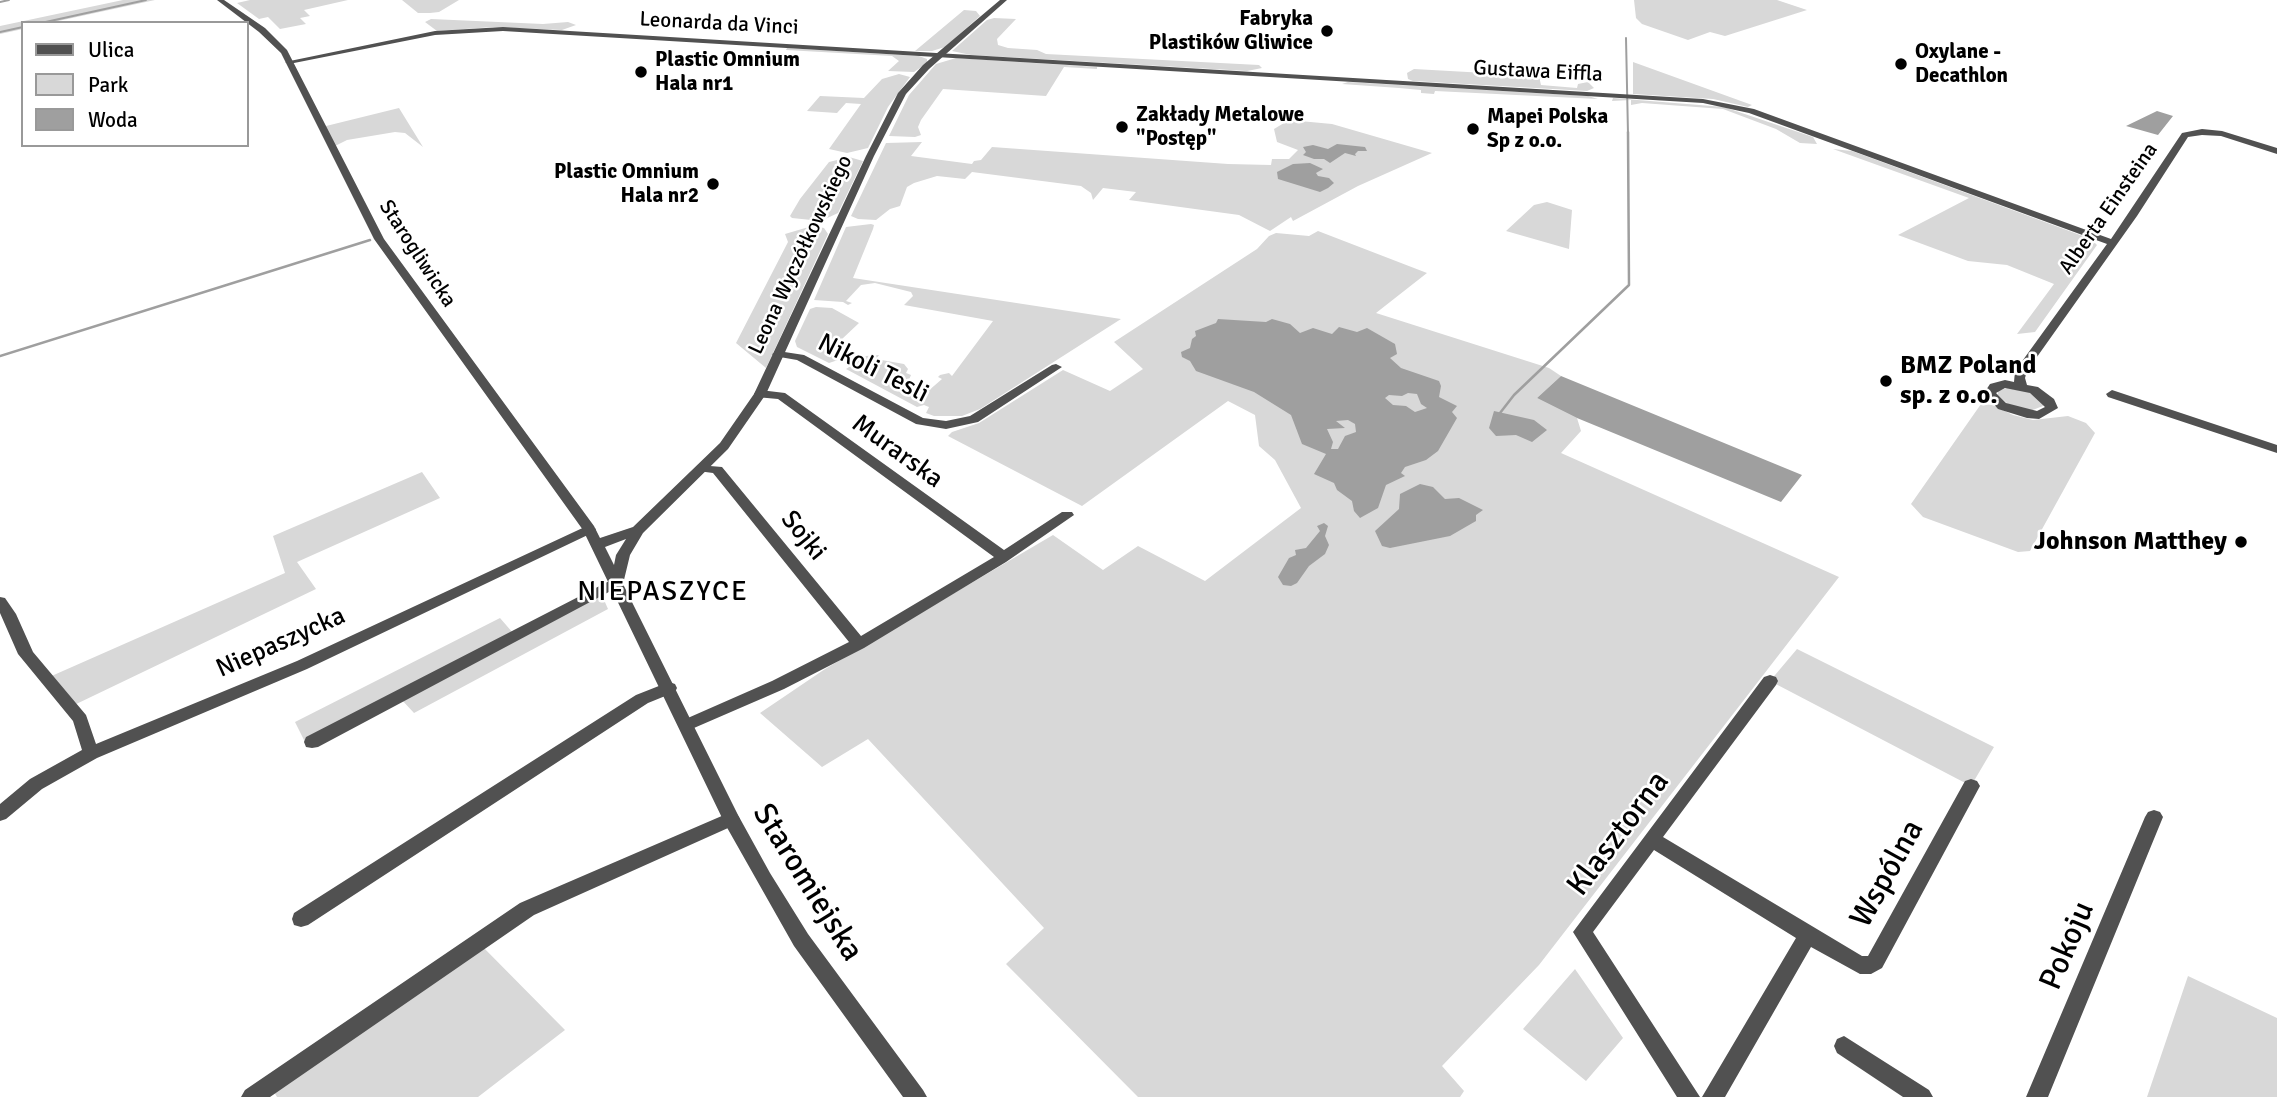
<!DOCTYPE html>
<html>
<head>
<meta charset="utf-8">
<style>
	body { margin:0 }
	#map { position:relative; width:2277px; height:1097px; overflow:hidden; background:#fff; font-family:Signika,sans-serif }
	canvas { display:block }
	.legend { position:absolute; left:21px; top:21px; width:228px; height:126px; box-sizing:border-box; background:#fff; border:2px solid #999; margin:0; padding:9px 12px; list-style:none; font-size:21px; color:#000 }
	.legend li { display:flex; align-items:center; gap:14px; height:35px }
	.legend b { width:35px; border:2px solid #999 }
</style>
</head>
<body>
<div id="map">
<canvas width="2277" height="1097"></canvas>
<ul class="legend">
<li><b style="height:9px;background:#515151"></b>Ulica</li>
<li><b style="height:19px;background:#d8d8d8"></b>Park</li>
<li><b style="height:19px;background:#9f9f9f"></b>Woda</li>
</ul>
</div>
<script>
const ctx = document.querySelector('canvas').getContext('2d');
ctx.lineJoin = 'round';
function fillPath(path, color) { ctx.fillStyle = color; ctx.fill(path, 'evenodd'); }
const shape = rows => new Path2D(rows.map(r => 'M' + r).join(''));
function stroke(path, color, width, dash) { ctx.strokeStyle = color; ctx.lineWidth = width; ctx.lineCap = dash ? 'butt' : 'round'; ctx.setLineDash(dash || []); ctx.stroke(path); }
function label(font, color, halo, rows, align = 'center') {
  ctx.font = font + ' Signika,sans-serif'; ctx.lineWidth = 5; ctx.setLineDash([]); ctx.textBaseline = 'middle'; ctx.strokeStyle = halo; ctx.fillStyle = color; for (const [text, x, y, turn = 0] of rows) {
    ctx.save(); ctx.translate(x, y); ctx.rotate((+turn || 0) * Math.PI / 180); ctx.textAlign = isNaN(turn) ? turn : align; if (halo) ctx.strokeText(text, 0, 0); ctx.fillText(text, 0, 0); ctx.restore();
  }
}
const green = shape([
	[123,0,155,0,49,23,23,23,23,29,0,34,0,26],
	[250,0,348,0,304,10,310,16,300,18,306,24,280,29,268,17,259,19,237,3],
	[402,0,459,0,439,12,430,13,418,13],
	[1634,0,1777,0,1807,10,1725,36,1710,32,1688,40,1642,24,1636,18],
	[964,10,976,11,980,16,945,47,932,51,915,51],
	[994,18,1016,19,997,39,998,45,1008,48,1037,50,1046,54,1259,65,1262,68,1247,71,971,55,952,51,987,20],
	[431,19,543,24,568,22,576,25,562,30,493,27,437,31,425,22],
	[787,48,919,56,927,59,927,63,914,72,888,71,899,61,892,56,786,50],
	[956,58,1097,67,1097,69,1064,67,1046,96,943,89,921,120,918,127,921,135,915,137,889,136,909,95,936,64],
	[1633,62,1752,105,1748,107,1713,99,1633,94],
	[1414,69,1539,76,1541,85,1577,88,1578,84,1588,82,1594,88,1587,91,1413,81,1408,79,1407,73],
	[899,74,910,77,888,107,868,148,847,153,829,149,861,104,846,103,837,113,807,111,820,96,864,98,882,79],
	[1348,82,1588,96,1598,99,1435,91,1434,94,1421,93,1421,90,1399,88,1342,84],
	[1613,98,1724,107,1813,137,1817,144,1800,143,1776,129,1723,109,1642,103,1631,105,1631,100,1612,101],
	[399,108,423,147,405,133,395,132,347,140,335,146,322,127],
	[1289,120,1332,124,1432,153,1358,186,1293,221,1291,217,1270,231,1239,215,1129,200,1136,192,1103,188,1093,200,1091,193,1081,186,972,172,965,179,937,176,914,183,907,187,900,206,890,209,876,220,858,219,851,216,886,143,922,142,911,156,972,164,974,161,981,160,992,147,1228,164,1271,165,1272,159,1289,159,1298,150,1277,142,1274,129],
	[1833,149,1852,151,2091,239,2097,245,2035,332,2017,334,2054,284,2007,265,1968,261,1898,235,1969,198],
	[849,157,863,161,838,213,821,221,792,218,790,216,800,199,829,162],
	[1547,202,1572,210,1569,249,1506,231,1534,205],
	[871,224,874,225,873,229,853,278,1121,319,980,409,962,416,934,416,926,413,929,407,924,405,917,407,846,369,866,356,879,355,876,359,904,364,908,369,906,373,911,375,908,382,917,385,914,388,927,392,942,379,938,377,940,375,949,373,952,376,993,321,904,305,913,296,911,292,875,283,861,285,846,301,852,303,848,305,843,302,814,300,846,227],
	[812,226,824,228,828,234,766,368,736,343,788,242,785,234],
	[1318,231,1427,273,1376,313,1549,368,1561,376,1537,398,1577,418,1581,431,1561,453,1839,577,1539,965,1442,1066,1464,1091,1460,1097,1138,1097,1006,964,1044,928,868,739,822,767,760,713,825,669,1053,535,1103,570,1138,546,1205,581,1301,508,1275,460,1259,446,1255,415,1228,401,1082,506,948,436,952,432,979,423,1063,370,1110,391,1143,369,1114,342,1257,249,1269,236,1276,233,1309,236],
	[816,307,832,308,859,323,841,340,846,342,845,345,853,352,850,356,829,363,797,347,795,341,810,309],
	[2007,388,2029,392,2043,403,2043,406,2030,411,2009,405,1998,395,1998,391],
	[1981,404,1993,405,2013,415,2033,420,2068,416,2086,423,2095,433,2030,551,2018,552,1923,517,1911,504],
	[422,472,440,498,297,562,316,589,70,707,47,678,285,573,273,536],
	[601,593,608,609,414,713,400,698],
	[500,618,513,633,305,742,295,722],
	[1797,649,1994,747,1971,786,1770,681],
	[478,942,565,1030,478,1097,277,1097,270,1085],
	[1575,969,1623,1038,1586,1081,1523,1029],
	[2188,976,2277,1018,2277,1097,2147,1097]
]);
const water = shape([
	[2157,111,2173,116,2158,135,2126,126],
	[1337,144,1365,147,1367,151,1358,151,1355,154,1356,156,1345,153,1330,163,1324,159,1314,159,1303,155,1306,152,1303,147,1313,145,1328,149],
	[1310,163,1323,169,1316,173,1318,176,1329,178,1334,183,1328,188,1320,192,1278,179,1277,172,1293,164],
	[1218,319,1266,322,1272,319,1290,324,1300,333,1313,328,1332,334,1339,327,1357,332,1367,328,1395,344,1397,354,1390,358,1401,368,1439,381,1441,386,1439,397,1457,406,1452,412,1457,418,1438,451,1426,460,1405,467,1401,473,1405,476,1386,485,1378,508,1360,518,1354,511,1352,501,1337,490,1334,483,1314,474,1326,454,1302,444,1291,415,1254,392,1196,371,1190,361,1182,357,1181,352,1190,348,1192,339,1196,336,1195,331,1216,323],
	[1408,393,1417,394,1421,404,1427,408,1415,412,1406,406,1393,405,1385,398,1389,395,1402,396],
	[1348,420,1355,424,1356,432,1345,436,1338,449,1331,449,1333,442,1327,429,1345,428,1336,421],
	[1561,376,1802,475,1781,502,1577,418,1537,398],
	[1494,411,1534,420,1547,430,1532,442,1516,435,1496,436,1489,428],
	[1420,484,1433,487,1445,499,1459,498,1483,510,1476,515,1476,521,1450,536,1390,548,1382,546,1375,531,1399,509,1400,494],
	[1324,523,1328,526,1325,536,1329,545,1325,554,1309,566,1297,583,1291,586,1283,585,1278,577,1289,558,1296,555,1295,550,1306,548,1320,531,1317,526]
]);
const streamFar1 = shape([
	[0,2,9,0],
	[41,23,146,0],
	[0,32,23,27],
	[1626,38,1628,134]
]);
const stream = shape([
	[0,356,370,240],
	[1500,413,1514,395,1629,285,1628,132]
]);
const minor = shape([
	[503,27,1703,99,1754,109,2111,239,2182,133,2202,129,2222,131,2277,148,2277,154,2221,136,2202,135,2188,137,2137,216,2027,371,2025,378,2027,385,2038,387,2054,399,2058,408,2039,419,2027,418,1998,409,1984,393,1990,384,2005,380,2014,382,2015,371,2107,244,1749,113,1703,103,503,31,435,35,289,64,285,62,435,31,503,27],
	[2005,388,2030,393,2045,407,2037,411,2006,403,1996,393,2005,388],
	[778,351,804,355,923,418,946,421,970,416,1052,365,1056,364,1062,367,978,422,946,429,916,424,797,360,774,356,772,354,778,351],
	[760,390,785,393,1004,550,1062,512,1072,512,1074,515,1006,562,864,648,784,689,687,731,681,729,679,725,681,721,772,681,849,642,713,473,698,471,697,468,698,465,722,467,861,636,994,557,778,399,756,397,754,394,756,391,760,390],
	[2112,390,2277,445,2277,453,2108,397,2106,394,2112,390],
	[589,525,596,529,594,532,307,669,97,758,42,789,6,819,0,821,0,804,30,779,82,750,73,721,18,654,0,613,0,597,5,598,16,614,33,652,86,715,96,744,297,661,589,525],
	[617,577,622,579,624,582,622,585,318,747,312,748,306,747,304,742,306,737,617,577],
	[1770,675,1776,677,1778,681,1776,685,1663,837,1862,956,1868,956,1965,781,1971,779,1977,781,1980,786,1882,968,1871,974,1860,974,1811,947,1725,1097,1702,1097,1796,938,1654,850,1593,932,1700,1097,1677,1097,1573,932,1764,677,1770,675],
	[669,682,675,684,677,688,675,692,648,703,308,925,301,927,294,925,292,919,294,913,636,695,669,682],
	[2154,810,2160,812,2163,817,2048,1097,2026,1097,2145,817,2148,812,2154,810],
	[731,812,737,814,740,819,737,824,534,915,270,1097,241,1097,245,1090,520,903,731,812],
	[1844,1036,1929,1090,1933,1097,1903,1097,1837,1053,1834,1046,1837,1039,1844,1036]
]);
const tertiary = shape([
	[217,0,224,0,265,28,287,50,384,239,594,526,600,538,633,527,720,443,754,394,866,156,898,93,923,65,1000,0,1007,0,929,69,906,94,874,156,766,394,728,449,643,533,630,555,623,584,738,815,770,873,808,934,923,1090,927,1097,903,1097,794,946,725,824,583,530,374,239,281,53,259,32,217,0],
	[626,539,616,555,614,565,605,547,626,539]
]);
const markers = [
	[1327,31,7,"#000"],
	[1901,64,7,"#000"],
	[641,72,7,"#000"],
	[1122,127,7,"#000"],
	[1473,129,7,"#000"],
	[713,184,7,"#000"],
	[1886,381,7,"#000"],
	[2241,542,7,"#000"]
];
const farPoinames = [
	["Fabryka",1313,19,"right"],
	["Plastików Gliwice",1313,43,"right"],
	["Oxylane -",1915,52],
	["Decathlon",1915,76],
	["Plastic Omnium",655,60],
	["Hala nr1",655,84],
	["Zakłady Metalowe",1136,115],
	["\"Postęp\"",1136,139],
	["Mapei Polska",1487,117],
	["Sp z o.o.",1487,141],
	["Plastic Omnium",699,172,"right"],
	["Hala nr2",699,196,"right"]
];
const farStreetnames = [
	["Leonarda da Vinci",719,24,3],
	["Gustawa Eiffla",1538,72,3],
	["Alberta Einsteina",2109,209,-55],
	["Starogliwicka",417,254,57],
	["Leona Wyczółkowskiego",801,255,-65]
];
const poiNames = [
	["BMZ Poland",1900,366],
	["sp. z o.o.",1900,396],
	["Johnson Matthey",2227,542,"right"]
];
const streetNames = [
	["Nikoli Tesli",873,369,27],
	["Murarska",897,452,36],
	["Sojki",803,536,51],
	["Niepaszycka",281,643,-24]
];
const neighbourhoodNames = [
	["NIEPASZYCE",663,593]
];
const nearStreetnames = [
	["Klasztorna",1619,834,-53],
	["Wspólna",1888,874,-61],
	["Staromiejska",807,883,58],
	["Pokoju",2068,946,-67]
];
fillPath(green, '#d8d8d8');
fillPath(water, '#9f9f9f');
stroke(streamFar1, '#9f9f9f', 2);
stroke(stream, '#9f9f9f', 2.5);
fillPath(minor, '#515151');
fillPath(tertiary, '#515151');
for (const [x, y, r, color] of markers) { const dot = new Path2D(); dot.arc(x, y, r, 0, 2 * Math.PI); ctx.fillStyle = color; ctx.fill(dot); stroke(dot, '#fff', 2.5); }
label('bold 21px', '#000', '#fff', farPoinames, 'left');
label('21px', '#000', '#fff', farStreetnames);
label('bold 26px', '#000', '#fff', poiNames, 'left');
label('26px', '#000', '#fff', streetNames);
ctx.letterSpacing = '2px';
label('28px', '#000', '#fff', neighbourhoodNames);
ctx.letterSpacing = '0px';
label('32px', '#000', '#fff', nearStreetnames);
</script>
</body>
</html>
